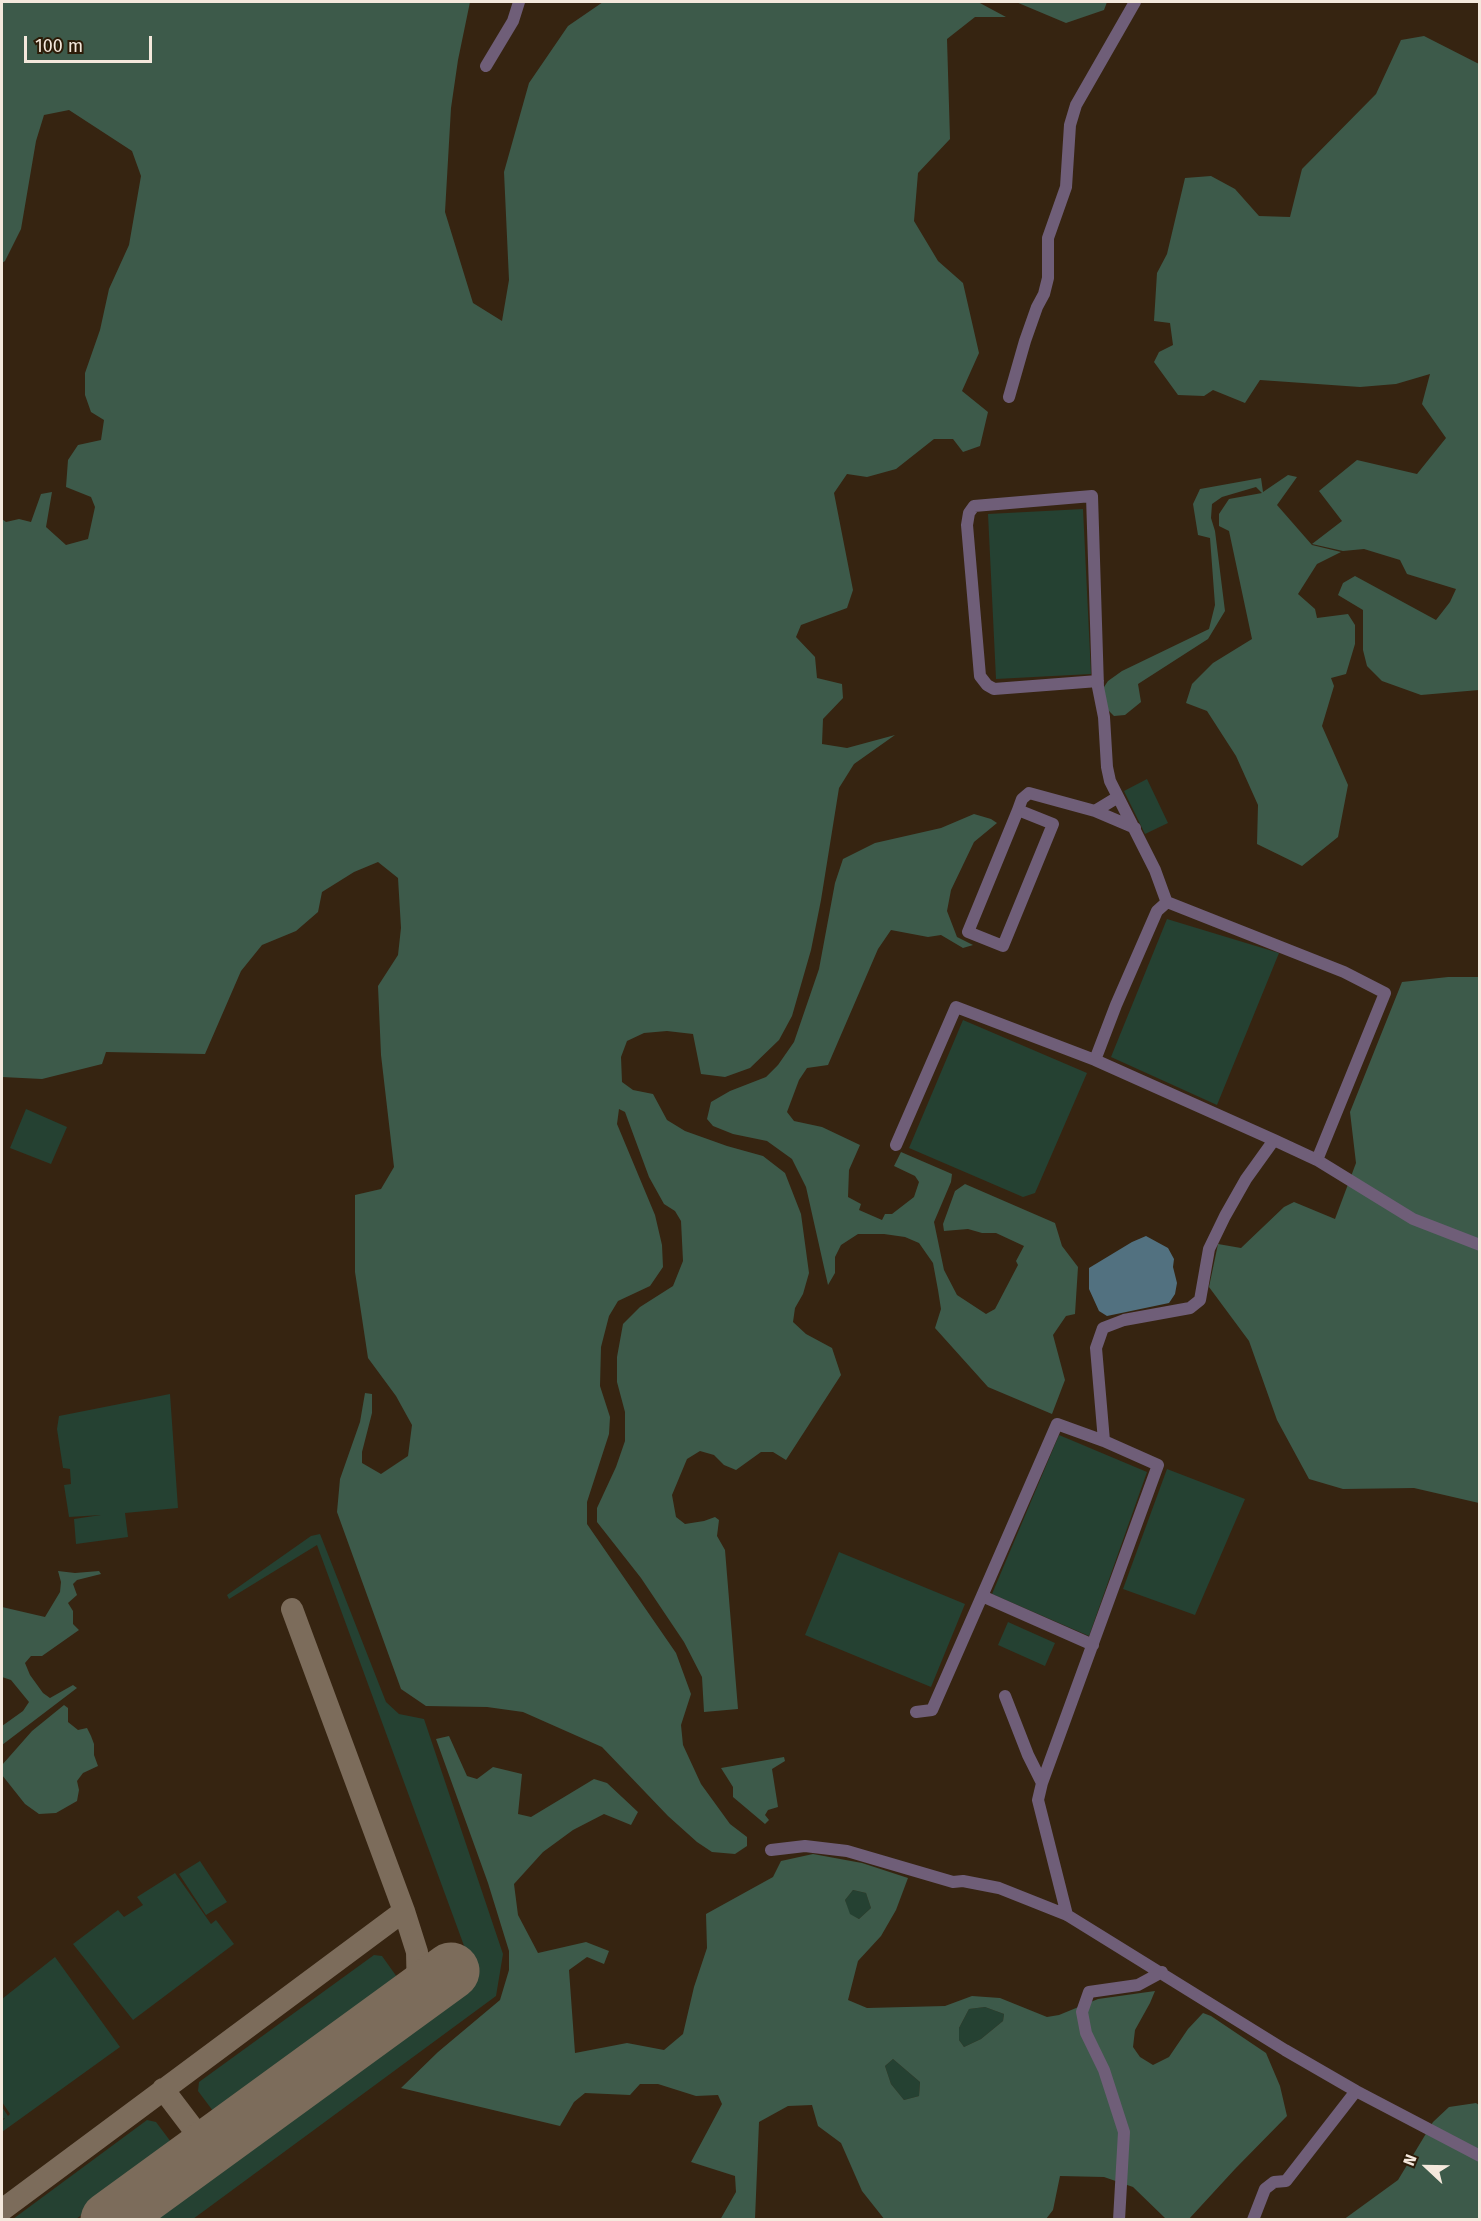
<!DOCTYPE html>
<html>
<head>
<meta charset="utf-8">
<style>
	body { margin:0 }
	#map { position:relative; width:1481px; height:2221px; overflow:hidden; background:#362411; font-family:"Fira Sans",sans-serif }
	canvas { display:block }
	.frame { position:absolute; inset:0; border:3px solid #f4e8dc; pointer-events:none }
	.north { position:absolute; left:1397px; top:2137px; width:60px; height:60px; -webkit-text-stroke:4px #2c1b07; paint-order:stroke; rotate:292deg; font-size:16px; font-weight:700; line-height:24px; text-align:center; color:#f4e8dc }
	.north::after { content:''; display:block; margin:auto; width:21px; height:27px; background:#f4e8dc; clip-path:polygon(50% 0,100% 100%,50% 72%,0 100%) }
	.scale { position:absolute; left:24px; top:36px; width:128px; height:27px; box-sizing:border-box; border:3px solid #f4e8dc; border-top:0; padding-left:8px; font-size:18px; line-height:21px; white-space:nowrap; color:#f4e8dc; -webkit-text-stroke:4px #2c1b07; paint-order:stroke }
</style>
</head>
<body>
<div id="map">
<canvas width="1481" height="2221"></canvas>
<div class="frame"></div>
<div class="north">N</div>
<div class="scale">100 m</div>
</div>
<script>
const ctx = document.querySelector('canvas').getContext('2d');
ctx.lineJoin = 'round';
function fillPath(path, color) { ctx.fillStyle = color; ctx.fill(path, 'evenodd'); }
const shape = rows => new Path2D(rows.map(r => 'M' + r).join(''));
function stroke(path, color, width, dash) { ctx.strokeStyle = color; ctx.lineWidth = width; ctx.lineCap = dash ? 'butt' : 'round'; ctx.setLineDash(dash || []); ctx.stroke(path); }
const green = shape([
	[1083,509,1091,674,996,679,988,514],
	[1147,779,1168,823,1145,834,1124,791],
	[1167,919,1279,953,1217,1105,1111,1057],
	[963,1020,1087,1073,1035,1193,1023,1197,909,1148],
	[26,1109,67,1127,51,1164,10,1148],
	[170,1394,178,1508,125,1513,128,1537,76,1544,74,1519,101,1515,69,1517,64,1485,71,1484,70,1469,63,1468,57,1429,59,1416],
	[1059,1435,1147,1472,1089,1636,992,1594],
	[1167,1469,1245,1499,1195,1615,1123,1589],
	[320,1534,386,1702,399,1714,424,1719,503,1954,496,1996,193,2219,141,2219,474,1973,317,1545,229,1599,227,1595,311,1536],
	[839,1552,965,1604,931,1687,805,1635],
	[1008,1622,1055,1643,1045,1666,998,1645],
	[200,1861,227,1902,206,1915,179,1874],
	[175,1873,211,1924,216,1920,234,1944,133,2020,73,1944,118,1910,124,1917,143,1905,137,1897],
	[853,1890,866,1893,871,1908,859,1919,849,1914,845,1900],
	[374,1955,382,1956,397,1977,393,1986,221,2113,213,2111,198,2091,199,2082],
	[55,1957,120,2047,2,2132,2,2121,5,2118,2,2119,2,2107,8,2116,10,2114,2,2102,2,1999],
	[985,2007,1004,2014,1003,2021,981,2039,964,2047,959,2040,959,2028,969,2009],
	[893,2059,920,2082,919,2096,904,2100,891,2084,885,2066],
	[147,2120,156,2122,171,2142,170,2151,76,2219,13,2219]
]);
const forest = shape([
	[2,2,470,2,458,60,451,108,445,212,473,303,502,321,509,280,504,172,529,83,568,26,603,2,978,2,1006,17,975,17,947,39,950,139,918,173,914,221,938,261,963,283,979,353,962,391,988,412,980,446,963,452,953,439,934,439,896,469,867,477,847,474,834,493,853,590,847,608,801,625,796,637,815,657,817,678,842,684,843,698,823,719,822,744,847,748,895,735,854,764,839,788,821,900,811,950,792,1016,779,1040,750,1068,725,1077,701,1074,693,1034,667,1031,644,1033,627,1041,621,1057,622,1082,633,1090,653,1094,667,1120,685,1131,727,1146,763,1156,785,1173,801,1214,809,1273,803,1294,795,1308,793,1322,806,1334,832,1348,841,1375,786,1460,773,1452,761,1452,736,1470,724,1465,714,1455,700,1451,687,1459,672,1495,676,1517,685,1524,704,1521,715,1517,719,1520,717,1536,725,1550,738,1709,704,1712,702,1677,684,1642,641,1578,597,1522,597,1508,616,1467,625,1441,625,1412,617,1382,617,1357,623,1324,640,1307,673,1286,683,1261,681,1221,675,1211,664,1204,649,1177,625,1112,619,1109,617,1124,655,1215,662,1245,663,1267,650,1286,618,1301,609,1316,601,1347,600,1386,610,1417,609,1434,587,1502,587,1524,676,1653,691,1694,681,1725,683,1745,701,1784,730,1824,747,1837,747,1846,735,1854,712,1852,697,1842,668,1816,602,1747,523,1712,487,1707,426,1706,401,1689,337,1512,340,1479,360,1422,365,1393,372,1394,372,1413,362,1452,362,1463,381,1474,408,1456,412,1425,396,1396,368,1358,355,1272,355,1195,381,1189,394,1167,381,1055,378,986,398,955,401,928,398,878,378,862,354,872,322,892,318,912,296,931,262,945,241,971,205,1054,106,1052,102,1064,42,1079,2,1077,2,519,6,522,19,519,31,522,41,494,52,492,46,527,66,545,88,539,95,507,91,497,66,487,68,460,78,445,101,440,104,420,91,412,85,395,85,373,100,330,109,289,129,245,141,176,132,151,69,110,44,115,36,141,21,229,5,261,2,263],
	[1016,2,1107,2,1104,10,1066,23],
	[1424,36,1479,64,1479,690,1421,695,1382,681,1367,666,1363,650,1355,644,1346,674,1331,678,1334,686,1322,726,1348,785,1338,837,1302,866,1257,844,1258,805,1236,756,1207,711,1186,703,1192,684,1213,663,1252,639,1229,531,1219,526,1219,514,1229,499,1262,493,1256,487,1222,497,1212,504,1211,518,1215,531,1225,611,1208,639,1138,684,1141,702,1125,715,1114,716,1106,708,1102,690,1108,681,1122,671,1209,629,1215,605,1210,538,1198,535,1193,504,1200,489,1261,478,1263,492,1288,475,1297,477,1277,505,1312,545,1341,552,1317,564,1298,594,1315,609,1317,618,1348,614,1355,625,1355,644,1363,650,1363,610,1338,595,1343,583,1355,576,1436,620,1450,602,1456,589,1407,574,1400,560,1364,549,1343,551,1312,544,1342,521,1319,491,1357,460,1417,474,1446,438,1422,404,1430,374,1396,384,1360,387,1260,380,1245,403,1213,390,1204,396,1178,395,1154,362,1159,352,1173,345,1170,323,1154,321,1157,273,1167,254,1185,178,1211,176,1235,189,1259,216,1290,217,1302,169,1376,94,1401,40],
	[974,814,991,819,997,823,974,842,951,890,947,911,957,937,973,945,963,948,941,935,928,937,891,930,878,949,828,1065,807,1068,799,1080,787,1112,794,1121,822,1127,860,1145,849,1170,848,1197,861,1204,859,1210,882,1220,885,1214,892,1214,914,1197,919,1182,915,1176,894,1166,901,1152,952,1174,951,1182,934,1222,944,1270,957,1295,986,1314,995,1309,1018,1265,1016,1261,1024,1246,996,1233,982,1233,968,1229,944,1231,943,1224,955,1191,965,1184,1055,1223,1062,1246,1078,1267,1075,1314,1066,1316,1053,1335,1065,1380,1052,1414,988,1387,935,1328,941,1309,938,1290,933,1263,919,1243,905,1237,884,1234,858,1234,841,1245,835,1257,835,1273,828,1285,806,1187,792,1159,767,1141,733,1134,713,1126,707,1119,711,1102,730,1091,766,1077,778,1065,794,1042,819,969,835,883,843,859,875,843,941,828],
	[1448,977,1479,977,1479,1503,1414,1488,1343,1489,1309,1479,1277,1420,1249,1341,1209,1287,1218,1244,1241,1248,1284,1207,1294,1202,1335,1219,1356,1163,1350,1112,1402,982],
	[58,1571,75,1573,99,1571,101,1574,77,1580,73,1584,77,1595,68,1603,73,1611,73,1624,79,1630,42,1656,31,1656,25,1663,30,1675,43,1693,50,1698,73,1685,77,1688,2,1745,2,1726,23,1711,29,1702,11,1680,2,1677,2,1607,45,1617,60,1592,61,1582],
	[64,1705,68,1708,68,1722,78,1730,87,1728,91,1736,94,1744,94,1755,98,1766,83,1773,77,1781,79,1790,77,1801,56,1813,39,1814,25,1804,2,1775,2,1765,32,1731],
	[449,1736,467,1776,477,1779,493,1767,522,1774,518,1814,531,1817,594,1779,607,1783,638,1812,631,1825,604,1814,573,1830,543,1852,514,1884,518,1915,538,1953,586,1942,609,1951,604,1964,587,1957,569,1970,575,2053,627,2043,664,2050,683,2034,694,1987,707,1948,706,1914,773,1877,781,1861,813,1854,862,1863,908,1878,896,1910,881,1936,858,1961,848,2000,867,2008,945,2006,972,1996,1000,1998,1047,2017,1059,2015,1098,1999,1155,1991,1150,2003,1135,2030,1133,2047,1140,2057,1153,2065,1169,2057,1188,2029,1203,2013,1211,2016,1266,2053,1280,2086,1287,2116,1235,2169,1189,2219,1166,2219,1133,2187,1104,2177,1060,2176,1053,2210,1046,2219,885,2220,862,2191,841,2143,818,2126,812,2105,788,2106,759,2122,755,2219,720,2220,736,2192,735,2176,691,2162,722,2104,718,2095,696,2096,658,2084,640,2084,630,2095,585,2093,574,2102,560,2126,401,2088,438,2052,500,2000,509,1970,509,1951,488,1883,436,1739],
	[853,1890,866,1893,871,1908,859,1919,850,1914,845,1900],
	[985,2007,1004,2014,1003,2021,981,2039,964,2047,959,2040,959,2028,969,2009],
	[893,2059,920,2082,919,2096,904,2100,891,2084,885,2066],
	[784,1757,785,1761,772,1769,778,1807,768,1810,765,1815,769,1820,765,1824,733,1797,733,1787,721,1768],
	[1476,2103,1479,2105,1479,2219,1343,2220,1398,2180,1433,2122,1449,2107]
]);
const water = shape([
	[1146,1236,1168,1248,1174,1259,1173,1267,1177,1283,1175,1294,1169,1303,1107,1316,1099,1311,1089,1289,1089,1268,1132,1242]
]);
const taxiway = shape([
	[292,1609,404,1911,417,1952,418,1995],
	[163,2089,207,2147],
	[2,2210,404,1911]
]);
const runway = shape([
	[109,2220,451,1971]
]);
const minor = shape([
	[486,66,513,21,519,2],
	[1009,397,1025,341,1037,307,1044,294,1048,278,1048,238,1066,187,1070,125,1076,105,1135,2],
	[1098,681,994,689,987,685,980,676,967,525,969,513,974,506,1092,496,1098,687,1104,717,1107,767,1110,781,1155,870,1167,903],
	[1018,810,1053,824,1003,946,968,932,1018,810,1022,799,1029,793,1095,811,1118,797],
	[1095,811,1135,828],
	[1095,1060,1116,1005,1157,911,1167,902,1344,972,1385,993,1317,1160],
	[896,1145,956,1007,1095,1060,1274,1140,1317,1160,1413,1219,1480,1245],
	[1093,1645,982,1596,1057,1424,1104,1441],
	[1005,1696,1028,1755,1042,1783],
	[916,1712,932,1710,982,1596],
	[771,1850,805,1846,847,1851,953,1882,963,1881,999,1888,1067,1915,1285,2050,1356,2091,1480,2156],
	[1067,1915,1038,1800,1042,1783,1158,1465,1104,1441,1096,1348,1103,1328,1124,1320,1190,1308,1200,1300,1209,1249,1225,1216,1246,1179,1274,1140],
	[1119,2220,1124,2132,1104,2070,1086,2033,1082,2012,1089,1992,1138,1985,1162,1972],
	[1253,2220,1265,2189,1274,2182,1286,2181,1356,2091]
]);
fillPath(green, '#254132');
fillPath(forest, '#3d5a4a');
fillPath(water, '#527180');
stroke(taxiway, '#7c6c5b', 22);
stroke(runway, '#7c6c5b', 57);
stroke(minor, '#6f5e78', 12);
</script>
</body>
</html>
